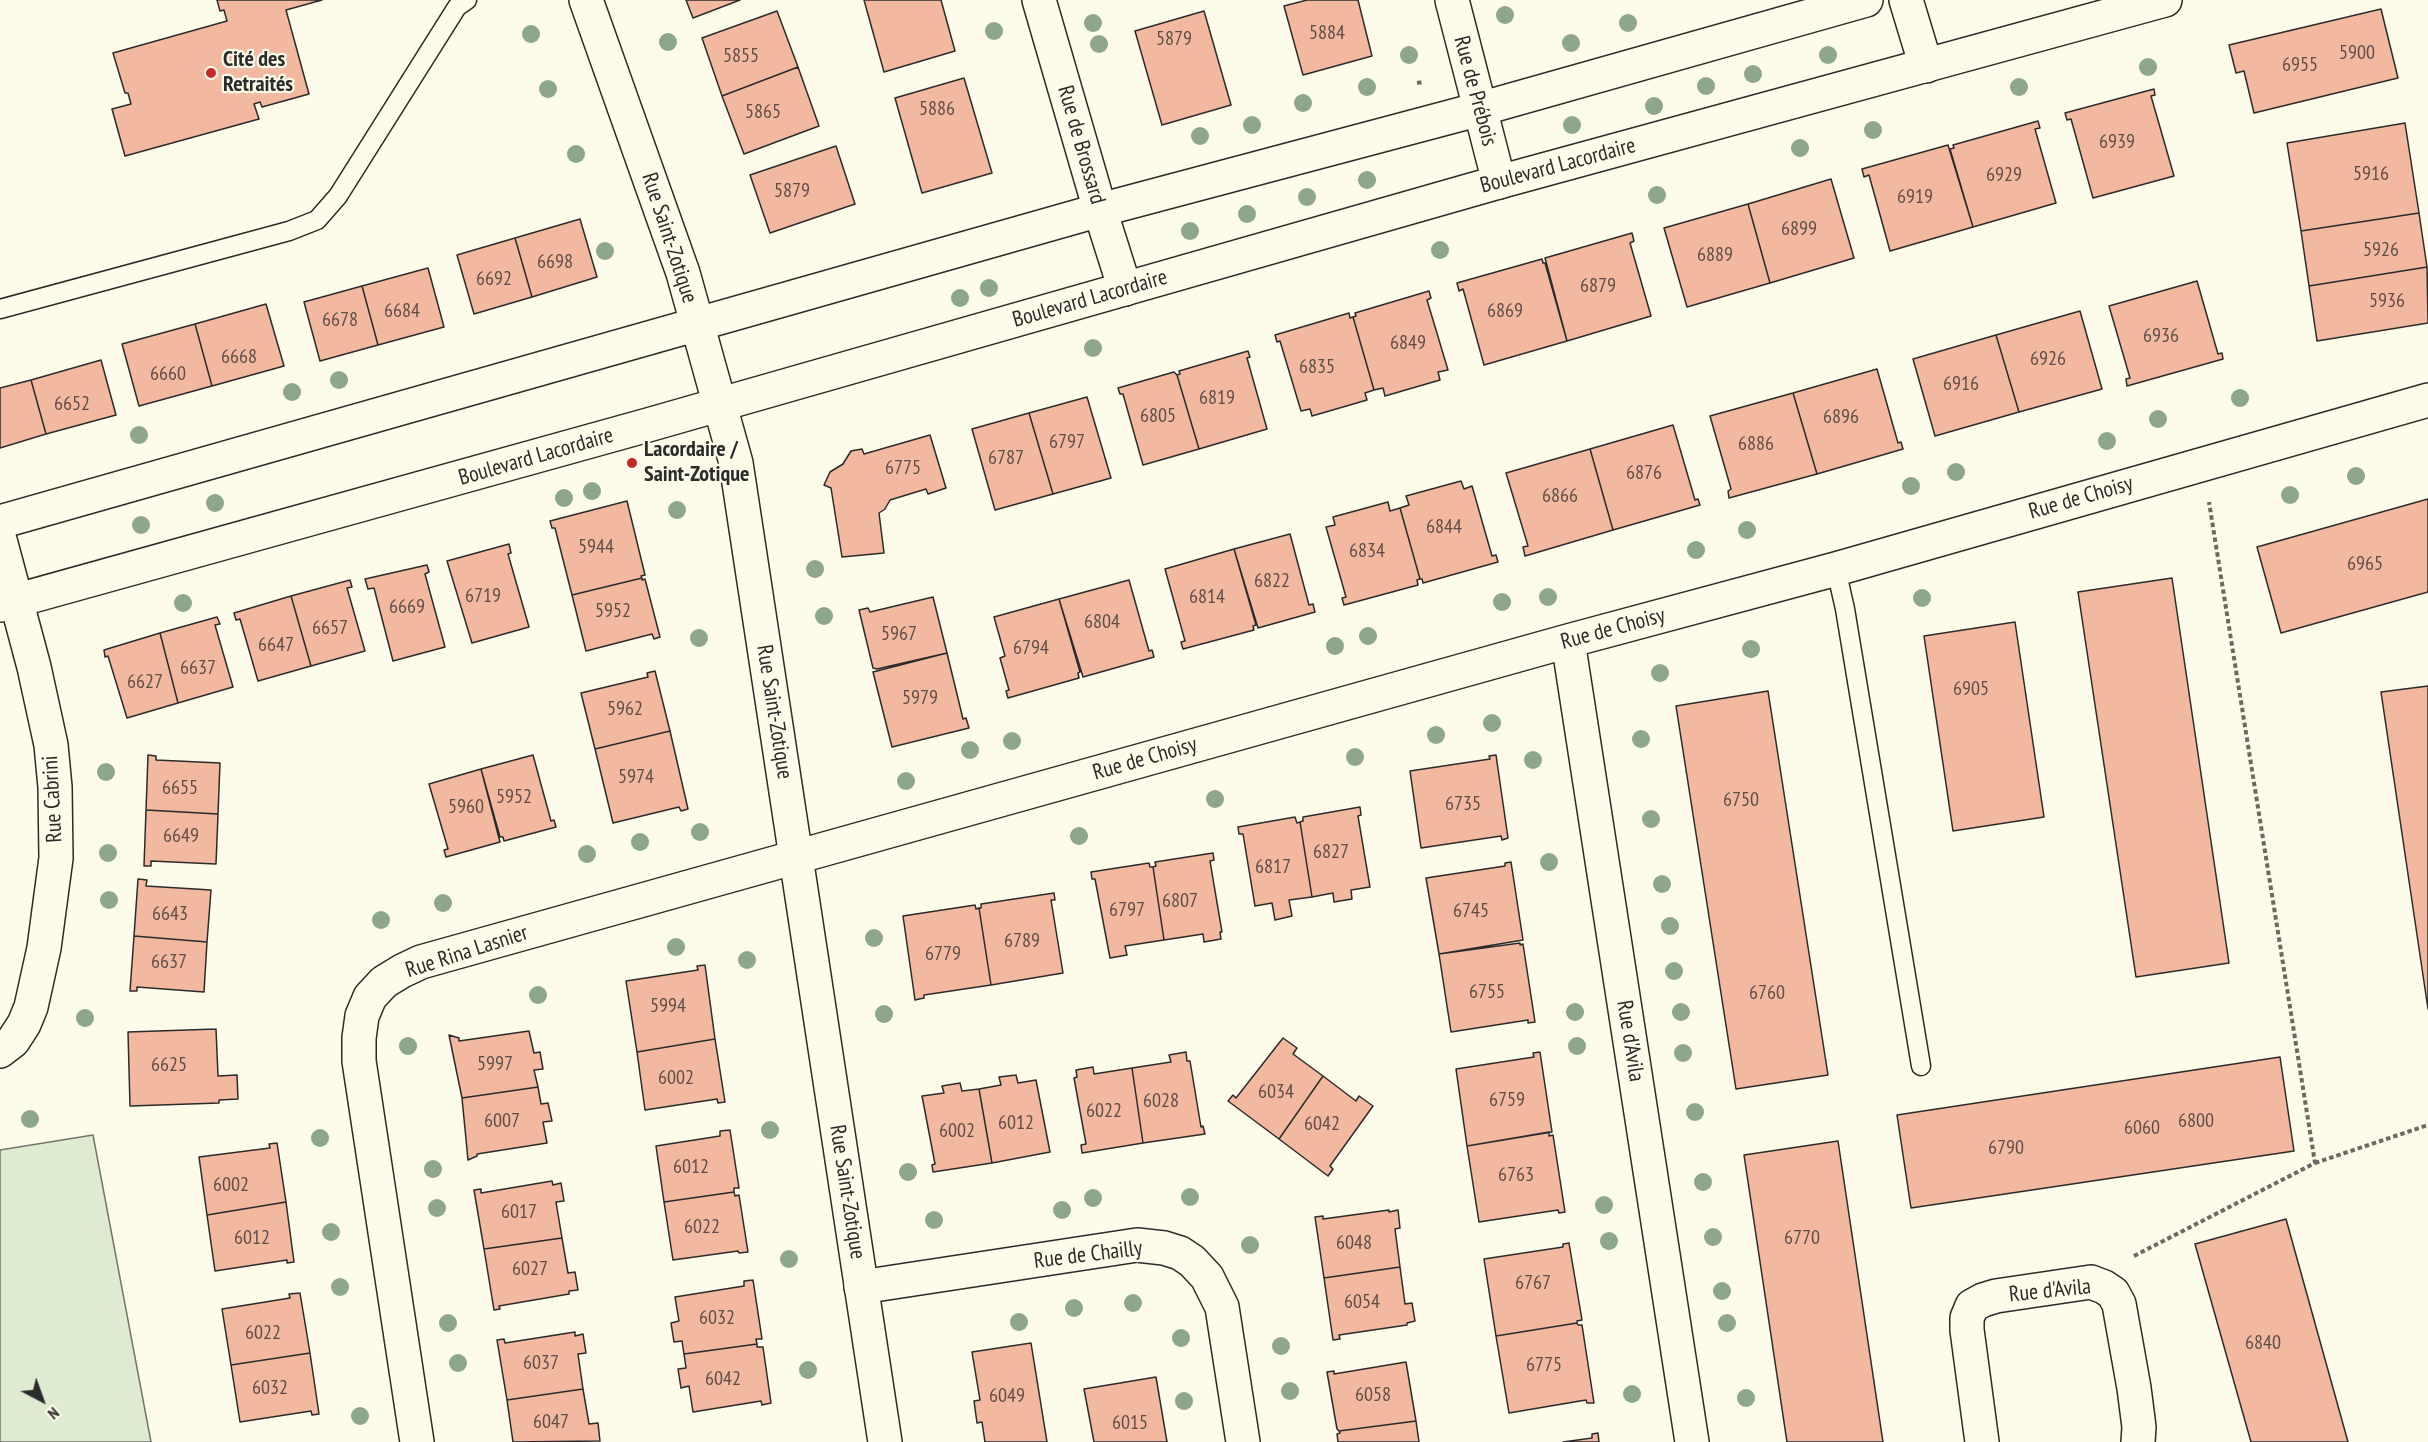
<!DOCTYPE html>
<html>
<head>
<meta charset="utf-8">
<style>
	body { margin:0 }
	#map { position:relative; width:2428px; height:1442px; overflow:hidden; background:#fdfbea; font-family:"PT Sans Narrow",sans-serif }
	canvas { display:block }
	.north { position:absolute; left:12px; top:1370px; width:60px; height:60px; -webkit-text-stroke:4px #fdfbea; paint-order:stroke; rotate:139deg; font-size:16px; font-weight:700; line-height:24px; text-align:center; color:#2b2b2b }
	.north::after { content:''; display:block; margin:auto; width:21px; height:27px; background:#2b2b2b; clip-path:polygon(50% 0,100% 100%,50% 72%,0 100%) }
</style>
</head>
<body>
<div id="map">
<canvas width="2428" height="1442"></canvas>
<div class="north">N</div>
</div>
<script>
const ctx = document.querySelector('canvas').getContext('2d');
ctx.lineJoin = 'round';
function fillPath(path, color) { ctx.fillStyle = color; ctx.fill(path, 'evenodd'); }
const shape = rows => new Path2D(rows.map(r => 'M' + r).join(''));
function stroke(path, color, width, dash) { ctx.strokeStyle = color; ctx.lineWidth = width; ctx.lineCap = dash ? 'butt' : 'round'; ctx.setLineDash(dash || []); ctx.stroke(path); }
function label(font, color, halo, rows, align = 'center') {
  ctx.font = font + ' "PT Sans Narrow",sans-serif'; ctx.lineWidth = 4.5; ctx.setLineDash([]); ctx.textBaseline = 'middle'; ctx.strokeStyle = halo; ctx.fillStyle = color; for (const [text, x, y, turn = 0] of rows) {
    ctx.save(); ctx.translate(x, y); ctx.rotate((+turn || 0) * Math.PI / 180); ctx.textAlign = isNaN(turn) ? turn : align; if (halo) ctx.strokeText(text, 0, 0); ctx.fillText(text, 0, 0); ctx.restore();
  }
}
const green = shape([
	[93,1135,151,1442,0,1442,0,1150,93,1135]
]);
const building = shape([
	[217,0,322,0,286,10,309,94,262,107,260,102,254,104,259,119,125,156,112,109,131,104,128,93,125,93,113,53,227,21,224,10,220,11,217,0],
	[686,0,740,0,693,18,686,0],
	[864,0,941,0,955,51,884,72,864,0],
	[1307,0,1358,0,1372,56,1303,75,1284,6,1307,0],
	[2381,9,2398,78,2254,113,2244,71,2236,73,2229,45,2381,9],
	[777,11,798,67,722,96,702,38,777,11],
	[1204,11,1231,105,1162,125,1135,31,1204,11],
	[798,67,819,126,744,154,722,96,798,67],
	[964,78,992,173,922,193,895,98,964,78],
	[2154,89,2155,95,2151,96,2174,176,2093,198,2071,119,2067,120,2065,113,2154,89],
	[2038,121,2040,128,2035,129,2056,203,1973,227,1950,149,1954,148,1953,145,2038,121],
	[2405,123,2419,213,2301,231,2287,143,2405,123],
	[1948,145,1973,227,1890,251,1869,175,1864,177,1862,169,1948,145],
	[836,146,855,204,770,233,750,175,836,146],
	[1831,179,1854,258,1770,283,1748,204,1831,179],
	[1748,204,1770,283,1687,307,1664,228,1748,204],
	[2419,213,2427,267,2309,286,2301,231,2419,213],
	[580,219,597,277,532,297,515,238,580,219],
	[1632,233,1634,241,1630,243,1651,316,1567,341,1545,258,1632,233],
	[515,238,532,297,474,314,457,255,515,238],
	[1542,259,1543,263,1545,263,1567,341,1484,365,1463,289,1459,291,1457,283,1542,259],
	[2427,267,2428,323,2317,341,2309,286,2427,267],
	[428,268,444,327,378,345,362,286,428,268],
	[2197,281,2218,354,2222,353,2223,359,2127,386,2126,379,2130,378,2109,306,2197,281],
	[362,286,378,345,320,361,304,302,362,286],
	[1429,291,1431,298,1427,300,1448,370,1438,372,1440,380,1385,396,1383,388,1374,390,1353,317,1356,316,1355,313,1429,291],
	[266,304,284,366,212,386,195,324,266,304],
	[2080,311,2102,389,2019,412,1996,335,2080,311],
	[1349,313,1350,318,1353,317,1374,390,1365,393,1367,400,1312,416,1310,409,1301,411,1280,341,1277,342,1275,335,1349,313],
	[195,324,212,386,139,406,122,344,195,324],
	[1996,335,2019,412,1935,436,1913,359,1996,335],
	[1248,351,1250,357,1247,358,1267,429,1199,449,1177,375,1180,374,1179,371,1248,351],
	[101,360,116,415,46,434,31,380,101,360],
	[1877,369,1898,443,1901,442,1903,449,1817,474,1793,393,1877,369],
	[1174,372,1177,375,1199,449,1143,465,1123,394,1120,394,1118,388,1174,372],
	[31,380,46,434,0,448,0,388,31,380],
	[1793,393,1817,474,1729,498,1728,491,1731,489,1710,416,1793,393],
	[1087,397,1111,478,1053,494,1029,413,1087,397],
	[1029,413,1053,494,995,510,972,429,1029,413],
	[1673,425,1695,500,1698,499,1700,505,1613,530,1590,449,1673,425],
	[930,435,946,488,928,494,926,489,890,500,885,509,879,513,884,553,842,557,831,488,824,485,830,472,843,464,851,451,862,449,864,454,930,435],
	[1590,449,1613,530,1525,556,1523,547,1528,546,1506,473,1590,449],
	[1461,481,1464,489,1472,486,1492,556,1496,555,1498,562,1423,583,1422,579,1420,579,1400,508,1409,505,1406,496,1461,481],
	[2428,499,2428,592,2281,633,2257,547,2428,499],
	[627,501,645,575,641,576,642,578,572,595,555,528,552,528,550,521,627,501],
	[1388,502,1390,511,1400,508,1420,579,1417,580,1418,585,1344,605,1342,598,1346,597,1326,527,1335,525,1333,517,1388,502],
	[1290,534,1309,605,1313,604,1315,612,1258,628,1234,549,1290,534],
	[509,544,511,553,508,554,529,627,472,643,447,561,509,544],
	[1234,549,1256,625,1253,626,1254,630,1183,649,1181,642,1185,641,1165,569,1234,549],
	[427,565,429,572,425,574,445,647,393,661,374,588,368,589,365,579,427,565],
	[642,578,642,580,645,579,660,637,654,639,652,634,586,651,572,595,642,578],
	[2172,578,2229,963,2136,977,2078,592,2172,578],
	[350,580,352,587,347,588,365,651,311,666,291,596,350,580],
	[1129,580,1149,651,1152,650,1154,657,1083,677,1059,599,1129,580],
	[291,596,311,666,258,681,240,619,236,620,234,613,291,596],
	[933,597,947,653,877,669,873,668,859,610,868,608,870,612,933,597],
	[1059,599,1080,672,1078,673,1079,678,1008,698,1006,691,1009,690,1000,658,1005,656,994,617,1059,599],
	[217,617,220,624,215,625,233,687,178,703,160,633,217,617],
	[2015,622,2044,817,1953,831,1924,636,2015,622],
	[160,633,178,703,127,718,108,656,105,657,104,650,160,633],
	[947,653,963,719,966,718,969,728,892,747,873,672,947,653],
	[655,671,670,731,595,749,581,693,648,677,647,673,655,671],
	[2428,686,2428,1009,2381,692,2428,686],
	[1768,691,1828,1075,1736,1089,1676,706,1768,691],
	[670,731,688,809,681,811,679,807,613,823,595,749,670,731],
	[148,755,156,756,156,760,220,763,218,814,146,810,148,755],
	[533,755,551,821,554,820,556,827,504,841,503,837,500,837,481,769,533,755],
	[1496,755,1508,838,1502,840,1501,836,1421,848,1410,771,1490,759,1489,756,1496,755],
	[481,769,500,842,446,857,444,850,448,849,429,784,481,769],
	[1360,807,1361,815,1358,816,1370,887,1351,890,1352,899,1334,902,1333,893,1312,897,1300,822,1303,821,1303,817,1360,807],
	[146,810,218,814,216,864,151,861,151,866,144,866,146,810],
	[1295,817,1297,823,1300,822,1312,897,1289,900,1292,916,1275,920,1272,903,1255,906,1243,834,1239,834,1238,827,1295,817],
	[1213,853,1214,860,1210,861,1222,932,1220,932,1221,939,1204,942,1203,934,1164,940,1153,867,1156,866,1155,862,1213,853],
	[1511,862,1523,940,1439,954,1426,878,1505,866,1505,863,1511,862],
	[1149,863,1150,867,1153,867,1164,940,1125,946,1127,955,1110,958,1095,879,1092,879,1091,872,1149,863],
	[138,879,147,880,146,886,211,890,207,942,134,936,138,879],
	[1054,893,1055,900,1051,900,1063,973,991,985,979,908,981,908,981,904,1054,893],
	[975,905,976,909,979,908,991,985,924,995,924,998,915,1000,903,916,975,905],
	[134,936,207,942,204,992,137,987,137,991,130,991,134,936],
	[1520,943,1520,945,1523,944,1535,1022,1528,1023,1528,1020,1451,1032,1439,954,1520,943],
	[705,965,715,1039,637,1052,626,981,698,970,697,966,705,965],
	[216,1029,218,1076,237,1075,238,1099,219,1100,219,1103,130,1106,128,1032,216,1029],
	[529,1031,534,1053,540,1052,543,1069,534,1070,538,1087,462,1098,449,1035,459,1038,459,1041,529,1031],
	[1283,1038,1297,1048,1293,1054,1323,1076,1279,1139,1228,1101,1233,1095,1236,1098,1283,1038],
	[715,1039,725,1102,718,1103,717,1099,645,1110,637,1052,715,1039],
	[1186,1052,1187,1061,1190,1061,1201,1127,1203,1126,1205,1134,1143,1143,1132,1068,1171,1062,1169,1055,1186,1052],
	[1540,1052,1552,1132,1467,1146,1456,1069,1534,1057,1533,1053,1540,1052],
	[2280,1057,2294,1151,1911,1208,1897,1115,2280,1057],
	[1093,1067,1094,1074,1132,1068,1143,1143,1082,1153,1081,1145,1086,1144,1074,1078,1077,1077,1076,1070,1093,1067],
	[1016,1075,1018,1083,1036,1080,1050,1152,992,1163,979,1089,1001,1085,999,1077,1016,1075],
	[1323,1076,1356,1101,1359,1096,1373,1106,1330,1166,1333,1169,1328,1176,1279,1139,1323,1076],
	[960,1083,962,1091,979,1089,992,1163,933,1172,932,1165,935,1164,922,1096,944,1093,942,1086,960,1083],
	[538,1087,541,1104,548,1103,552,1121,543,1122,547,1143,477,1154,477,1156,468,1160,462,1098,538,1087],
	[730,1130,739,1188,734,1188,734,1192,664,1202,656,1146,720,1136,720,1131,730,1130],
	[1549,1132,1549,1136,1553,1135,1565,1212,1559,1213,1558,1210,1479,1222,1467,1146,1549,1132],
	[1838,1141,1883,1442,1787,1442,1744,1155,1838,1141],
	[277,1143,286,1202,207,1215,199,1157,270,1148,269,1144,277,1143],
	[552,1181,553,1185,561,1183,564,1201,556,1202,562,1238,484,1249,474,1190,481,1189,481,1193,552,1181],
	[734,1192,735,1196,739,1195,748,1252,739,1253,738,1251,673,1260,664,1202,734,1192],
	[286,1202,294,1262,287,1263,287,1260,215,1271,207,1215,286,1202],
	[1389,1210,1389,1212,1398,1210,1400,1228,1395,1229,1400,1267,1324,1278,1315,1217,1323,1216,1323,1219,1389,1210],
	[2286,1219,2348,1442,2251,1442,2195,1244,2286,1219],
	[562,1238,568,1273,575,1272,578,1290,569,1291,569,1294,499,1306,500,1309,494,1310,484,1249,562,1238],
	[1569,1243,1582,1320,1577,1321,1577,1323,1496,1336,1484,1259,1563,1247,1563,1244,1569,1243],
	[1400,1267,1405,1304,1412,1303,1415,1321,1407,1323,1407,1325,1339,1335,1340,1339,1333,1340,1324,1278,1400,1267],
	[753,1280,762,1339,756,1339,757,1344,684,1354,682,1341,674,1342,671,1323,679,1321,675,1297,744,1286,744,1281,753,1280],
	[300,1293,310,1353,231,1365,222,1309,290,1298,289,1294,300,1293],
	[1577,1323,1578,1325,1582,1325,1594,1403,1587,1403,1586,1400,1509,1413,1496,1336,1577,1323],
	[575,1332,575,1336,583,1334,586,1353,578,1354,583,1389,507,1400,497,1340,504,1339,505,1343,575,1332],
	[1031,1343,1047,1442,985,1442,982,1422,977,1423,974,1401,980,1400,972,1352,1031,1343],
	[757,1344,757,1347,763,1347,771,1403,762,1405,761,1401,693,1412,689,1386,681,1388,678,1369,686,1368,684,1354,757,1344],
	[310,1353,319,1414,312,1415,311,1411,240,1422,231,1365,310,1353],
	[1406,1362,1416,1421,1339,1431,1337,1429,1327,1372,1334,1371,1334,1374,1406,1362],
	[1156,1377,1167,1442,1094,1442,1084,1389,1156,1377],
	[583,1389,589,1424,598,1423,600,1441,513,1442,507,1400,583,1389],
	[1416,1421,1419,1442,1338,1442,1337,1434,1340,1433,1339,1431,1416,1421],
	[1598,1433,1599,1442,1563,1442,1592,1438,1592,1434,1598,1433]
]);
const path = shape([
	[1417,83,1423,82],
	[2315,1163,2428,1125],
	[2134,1256,2315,1163,2209,502]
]);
const lane = shape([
	[0,309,289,231,317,220,338,196,457,7,467,0],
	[1836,569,1845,609,1921,1066]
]);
const street = shape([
	[1039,0,1100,210,1125,289],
	[1452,0,1499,182],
	[1906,0,1926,66],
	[0,540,34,667,51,745,55,787,56,858,44,948,31,1007,24,1024,13,1041,0,1051],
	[1568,641,1692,1442],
	[861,1287,1137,1245,1164,1248,1180,1253,1192,1261,1207,1277,1222,1307,1243,1442],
	[417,1442,359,1061,359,1038,362,1016,370,997,384,982,402,971,421,962,1568,641,1836,569,2428,400],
	[1982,1442,1967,1330,1967,1318,1972,1306,1983,1300,1996,1296,2091,1282,2104,1287,2113,1293,2119,1304,2134,1388,2139,1427,2138,1442]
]);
const secondary = shape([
	[586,0,683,273,736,463,885,1442],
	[0,522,1100,210,1480,109,1866,0],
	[0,605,648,425,1499,182,2165,0]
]);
const trees = [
	[1505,15],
	[1093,23],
	[1628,23],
	[994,31],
	[531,34],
	[668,42],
	[1571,43],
	[1099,44],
	[1409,55],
	[1828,55],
	[2148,67],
	[1753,74],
	[1706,86],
	[1367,87],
	[2019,87],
	[548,89],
	[1303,103],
	[1654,106],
	[1252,125],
	[1572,125],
	[1873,130],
	[1200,136],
	[1800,148],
	[576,154],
	[1367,180],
	[1657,195],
	[1307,197],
	[1247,214],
	[1190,231],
	[1440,250],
	[605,251],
	[989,288],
	[960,298],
	[1093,348],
	[339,380],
	[292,392],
	[2240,398],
	[2158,419],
	[139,435],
	[2107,441],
	[1956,472],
	[2356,476],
	[1911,486],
	[592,491],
	[2290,495],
	[564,498],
	[215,503],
	[677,510],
	[141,525],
	[1747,530],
	[1696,550],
	[815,569],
	[1548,597],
	[1922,598],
	[1502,602],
	[183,603],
	[824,616],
	[1368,636],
	[699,638],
	[1335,646],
	[1751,649],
	[1660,673],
	[1492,723],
	[1436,735],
	[1641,739],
	[1012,741],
	[970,750],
	[1355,757],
	[1533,760],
	[106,772],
	[906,781],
	[1215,799],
	[1651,819],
	[700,832],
	[1079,836],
	[640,842],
	[108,853],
	[587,854],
	[1549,862],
	[1662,884],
	[109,900],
	[443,903],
	[381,920],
	[1670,926],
	[874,938],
	[676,947],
	[747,960],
	[1674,971],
	[538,995],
	[1575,1012],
	[1681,1012],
	[884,1014],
	[85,1018],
	[408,1046],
	[1577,1046],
	[1683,1053],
	[1695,1112],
	[30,1119],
	[770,1130],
	[320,1138],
	[433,1169],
	[908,1172],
	[1703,1182],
	[1190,1197],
	[1093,1198],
	[1604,1205],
	[437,1208],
	[1062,1210],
	[934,1220],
	[331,1232],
	[1713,1237],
	[1609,1241],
	[1250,1245],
	[789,1259],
	[340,1287],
	[1722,1291],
	[1133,1303],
	[1074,1308],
	[1019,1322],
	[448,1323],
	[1727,1323],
	[1181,1338],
	[1281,1346],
	[458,1363],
	[808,1370],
	[1290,1391],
	[1632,1394],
	[1746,1398],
	[1184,1401],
	[360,1416]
];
const markers = [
	[211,73,6,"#c62828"],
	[632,463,6,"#c62828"]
];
const numberNames = [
	["5884",1327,33],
	["5879",1174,39],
	["5900",2357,53],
	["5855",741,56],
	["6955",2300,65],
	["5886",937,109],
	["5865",763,112],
	["6939",2117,142],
	["5916",2371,174],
	["6929",2004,175],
	["5879",792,191],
	["6919",1915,197],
	["6899",1799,229],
	["5926",2381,250],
	["6889",1715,255],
	["6698",555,262],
	["6692",494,279],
	["6879",1598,286],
	["5936",2387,301],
	["6684",402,311],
	["6869",1505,311],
	["6678",340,320],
	["6936",2161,336],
	["6849",1408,343],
	["6668",239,357],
	["6926",2048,359],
	["6835",1317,367],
	["6660",168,374],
	["6916",1961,384],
	["6819",1217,398],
	["6652",72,404],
	["6805",1158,416],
	["6896",1841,417],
	["6797",1067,442],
	["6886",1756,444],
	["6787",1006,458],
	["6775",903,468],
	["6876",1644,473],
	["6866",1560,496],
	["6844",1444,527],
	["5944",596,547],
	["6834",1367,551],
	["6965",2365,564],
	["6822",1272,581],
	["6719",483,596],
	["6814",1207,597],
	["6669",407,607],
	["5952",613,611],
	["6804",1102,622],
	["6657",330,628],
	["5967",899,634],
	["6647",276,645],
	["6794",1031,648],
	["6637",198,668],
	["6627",145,682],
	["6905",1971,689],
	["5979",920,698],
	["5962",625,709],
	["5974",636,777],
	["6655",180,788],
	["5952",514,797],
	["6750",1741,800],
	["6735",1463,804],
	["5960",466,807],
	["6649",181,836],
	["6827",1331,852],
	["6817",1273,867],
	["6807",1180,901],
	["6797",1127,910],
	["6745",1471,911],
	["6643",170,914],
	["6789",1022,941],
	["6779",943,954],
	["6637",169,962],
	["6755",1487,992],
	["6760",1767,993],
	["5994",668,1006],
	["5997",495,1064],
	["6625",169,1065],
	["6002",676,1078],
	["6034",1276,1092],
	["6759",1507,1100],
	["6028",1161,1101],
	["6022",1104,1111],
	["6007",502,1121],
	["6800",2196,1121],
	["6012",1016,1123],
	["6042",1322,1124],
	["6060",2142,1128],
	["6002",957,1131],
	["6790",2006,1148],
	["6012",691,1167],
	["6763",1516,1175],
	["6002",231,1185],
	["6017",519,1212],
	["6022",702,1227],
	["6012",252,1238],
	["6770",1802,1238],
	["6048",1354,1243],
	["6027",530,1269],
	["6767",1533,1283],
	["6054",1362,1302],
	["6032",717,1318],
	["6022",263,1333],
	["6840",2263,1343],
	["6037",541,1363],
	["6775",1544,1365],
	["6042",723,1379],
	["6032",270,1388],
	["6058",1373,1395],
	["6049",1007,1396],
	["6047",551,1422],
	["6015",1130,1423]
];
const poiNames = [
	["Cité des",223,60],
	["Retraités",223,85],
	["Lacordaire /",644,450],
	["Saint-Zotique",644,475]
];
const streetNames = [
	["Rue de Prébois",1475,91,75],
	["Rue de Brossard",1081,145,74],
	["Boulevard Lacordaire",1558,166,-15],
	["Rue Saint-Zotique",669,238,72],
	["Boulevard Lacordaire",1090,299,-16],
	["Boulevard Lacordaire",536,457,-16],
	["Rue de Choisy",2081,498,-16],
	["Rue de Choisy",1613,629,-15],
	["Rue Saint-Zotique",774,712,81],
	["Rue de Choisy",1145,759,-16],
	["Rue Cabrini",53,799,-93],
	["Rue Rina Lasnier",467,952,-18],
	["Rue d'Avila",1630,1041,81],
	["Rue Saint-Zotique",847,1192,81],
	["Rue de Chailly",1088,1255,-7],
	["Rue d'Avila",2050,1291,-6]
];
fillPath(green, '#deebd1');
stroke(green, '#74746e', 1.5);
fillPath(building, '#f2b8a0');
stroke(building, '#2b2b2b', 1.5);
stroke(lane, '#2b2b2b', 21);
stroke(street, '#2b2b2b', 36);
stroke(secondary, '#2b2b2b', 36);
stroke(path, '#6a6964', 4, [4.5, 3]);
stroke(lane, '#fdfbea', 18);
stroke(street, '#fdfbea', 33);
stroke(secondary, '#fdfbea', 33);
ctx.fillStyle = '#8ea78a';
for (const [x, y] of trees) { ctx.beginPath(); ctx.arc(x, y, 9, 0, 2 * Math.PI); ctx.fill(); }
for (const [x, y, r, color] of markers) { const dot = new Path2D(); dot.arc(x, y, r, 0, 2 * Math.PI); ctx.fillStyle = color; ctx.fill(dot); stroke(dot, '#fdfbea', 2); }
label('20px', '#5d4e48', null, numberNames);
label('bold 22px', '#2b2b2b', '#fdfbea', poiNames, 'left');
label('22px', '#2b2b2b', '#fdfbea', streetNames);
</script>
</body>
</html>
